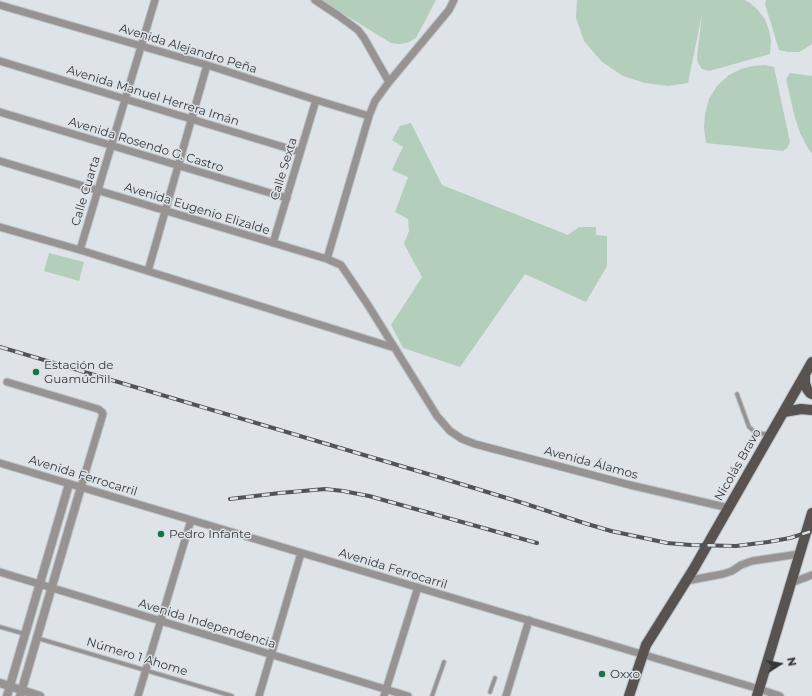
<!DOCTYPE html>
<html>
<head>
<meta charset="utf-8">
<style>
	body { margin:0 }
	#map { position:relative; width:812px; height:696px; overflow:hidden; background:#dee3e8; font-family:Montserrat,sans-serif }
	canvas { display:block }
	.north { position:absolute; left:760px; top:644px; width:40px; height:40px; -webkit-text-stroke:3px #dee3e8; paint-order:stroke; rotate:79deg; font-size:11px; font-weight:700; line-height:16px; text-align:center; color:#343638 }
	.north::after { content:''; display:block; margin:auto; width:14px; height:18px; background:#343638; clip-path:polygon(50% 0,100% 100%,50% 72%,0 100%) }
</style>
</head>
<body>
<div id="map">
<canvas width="812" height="696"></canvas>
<div class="north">N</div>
</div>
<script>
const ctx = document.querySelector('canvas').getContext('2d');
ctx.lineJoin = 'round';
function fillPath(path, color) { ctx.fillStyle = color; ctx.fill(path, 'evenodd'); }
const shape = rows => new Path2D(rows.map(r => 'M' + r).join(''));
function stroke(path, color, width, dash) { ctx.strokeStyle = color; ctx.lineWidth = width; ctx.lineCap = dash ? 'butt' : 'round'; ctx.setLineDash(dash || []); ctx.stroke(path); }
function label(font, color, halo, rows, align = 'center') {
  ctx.font = font + ' Montserrat,sans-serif'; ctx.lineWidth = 3; ctx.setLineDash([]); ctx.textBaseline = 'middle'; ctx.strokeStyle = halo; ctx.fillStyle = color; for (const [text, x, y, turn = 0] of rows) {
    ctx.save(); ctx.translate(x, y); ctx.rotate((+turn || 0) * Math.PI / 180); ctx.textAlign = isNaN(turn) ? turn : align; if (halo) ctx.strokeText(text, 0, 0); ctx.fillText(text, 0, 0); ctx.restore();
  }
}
const green = shape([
	[323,0,436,0,416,38,407,43,399,44,391,43,326,3],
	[577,0,745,0,750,3,757,9,765,19,769,30,771,41,770,54,709,71,702,69,698,63,697,58,702,14,688,83,668,86,645,83,623,76,602,62,584,41,576,18],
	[766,0,812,0,812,44,806,48,799,52,788,52,779,50,765,4],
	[765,65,774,67,790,142,787,148,783,151,706,143,704,128,705,114,709,99,717,86,729,75,741,69,753,66],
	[790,73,812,76,812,153,809,150,800,133,794,114,786,79],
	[411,123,442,185,568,235,579,227,596,227,596,235,607,236,607,266,586,302,525,274,460,367,403,348,391,325,422,277,404,244,409,231,408,219,395,212,408,177,392,170,398,157,403,147,392,140,400,126],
	[49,253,84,262,79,281,44,271]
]);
const path = shape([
	[751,437,753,447]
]);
const service = shape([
	[737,394,749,427,756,433,766,434,769,433],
	[0,627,25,634],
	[37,638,232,696],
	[490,692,495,678],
	[432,696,444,662]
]);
const minor = shape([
	[315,0,339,16,358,30,364,38,389,82],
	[0,5,207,65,316,100,369,116],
	[0,61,300,152],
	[0,112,287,198],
	[0,161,327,259,341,265,368,305,437,416,450,431,462,439,475,444,630,485,729,508],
	[0,227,80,250,395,348],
	[273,243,316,100],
	[80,250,155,0],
	[327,259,369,116,375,101,389,82,449,10,454,0],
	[148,271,207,65],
	[7,382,98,409,102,412,103,414,81,487],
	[0,463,759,689,780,696],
	[0,572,408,696],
	[686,581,723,574,732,571,741,565,752,561,799,554],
	[791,583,812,575],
	[138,696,191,520],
	[259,696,301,553],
	[384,696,418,587],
	[506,696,529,620]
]);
const tertiary = shape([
	[0,683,40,696],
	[7,696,69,484],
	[20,696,81,487]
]);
const primary = shape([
	[805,375,805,383,807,389,810,393,812,394],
	[784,412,801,409,812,410],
	[629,696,646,645,693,570,812,362],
	[757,696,812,513]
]);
const rail = shape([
	[0,347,438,477,523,503,584,523,611,531,644,538,667,543,691,545,736,546,768,542,790,538,812,531],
	[230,499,280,493,325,489,343,491,369,496,537,543]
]);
const markers = [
	[36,372,4,"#187246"],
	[161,534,4,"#187246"],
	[602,674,4,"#187246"]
];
const streetNames = [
	["Avenida Alejandro Peña",188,49,17],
	["Avenida Manuel Herrera Imán",153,96,17],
	["Avenida Rosendo G. Castro",146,145,17],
	["Calle Sexta",284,169,-73],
	["Calle Cuarta",86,191,-73],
	["Avenida Eugenio Elizalde",197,209,17],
	["Avenida Álamos",591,463,15],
	["Nicolás Bravo",738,465,-60],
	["Avenida Ferrocarril",83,476,17],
	["Avenida Ferrocarril",393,569,17],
	["Avenida Independencia",207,624,17],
	["Número 1 Ahome",137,657,17]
];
const poiNames = [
	["Estación de",44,365],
	["Guamúchil",44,379],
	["Pedro Infante",169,534],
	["Oxxo",610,674]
];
fillPath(green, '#b4cebc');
stroke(service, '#bcc0c5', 5.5);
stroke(minor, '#bcc0c5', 9);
stroke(tertiary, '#bcc0c5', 10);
stroke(primary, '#bcc0c5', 12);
stroke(path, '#aaafb3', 1.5, [2, 2]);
stroke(service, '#969392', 3.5);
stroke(minor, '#969392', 7);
stroke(tertiary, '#969392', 8);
stroke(primary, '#585350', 10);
stroke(rail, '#515356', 4);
stroke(rail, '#dee3e8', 2.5, [8]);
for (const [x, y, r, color] of markers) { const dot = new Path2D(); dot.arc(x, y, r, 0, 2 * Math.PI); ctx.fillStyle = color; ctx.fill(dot); stroke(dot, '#dee3e8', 1.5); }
label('12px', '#343638', '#dee3e8', streetNames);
label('12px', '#343638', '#dee3e8', poiNames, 'left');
</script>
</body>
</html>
